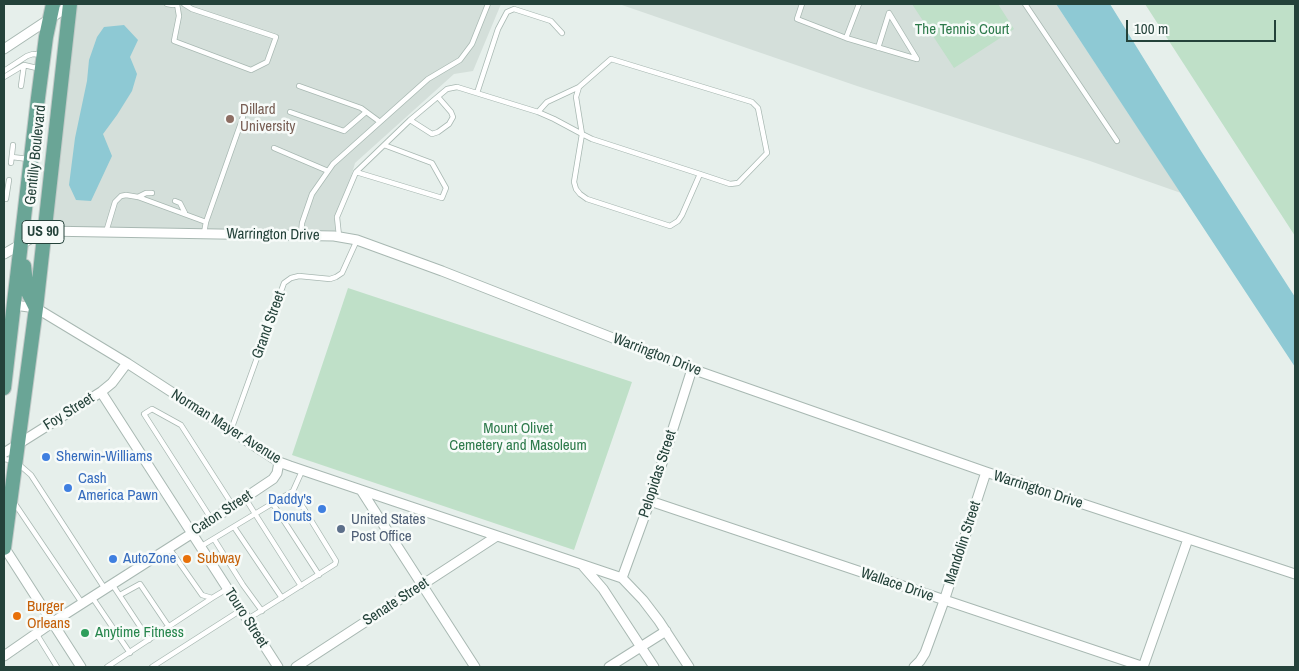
<!DOCTYPE html>
<html>
<head>
<meta charset="utf-8">
<style>
	body { margin:0 }
	#map { position:relative; width:1299px; height:671px; overflow:hidden; background:#e6efeb; font-family:"Archivo Narrow",sans-serif }
	canvas { display:block }
	.frame { position:absolute; inset:0; border:5px solid #24423a; pointer-events:none }
	.scale { position:absolute; left:1126px; top:20px; width:150px; height:22px; box-sizing:border-box; border:2px solid #24423a; border-top:0; padding-left:6px; font-size:15px; line-height:18px; white-space:nowrap; color:#24423a; -webkit-text-stroke:4px #f7fbf9; paint-order:stroke }
</style>
</head>
<body>
<div id="map">
<canvas width="1299" height="671"></canvas>
<div class="frame"></div>
<div class="scale">100 m</div>
</div>
<script>
const ctx = document.querySelector('canvas').getContext('2d');
ctx.lineJoin = 'round';
function fillPath(path, color) { ctx.fillStyle = color; ctx.fill(path, 'evenodd'); }
const shape = rows => new Path2D(rows.map(r => 'M' + r).join(''));
function stroke(path, color, width, dash) { ctx.strokeStyle = color; ctx.lineWidth = width; ctx.lineCap = dash ? 'butt' : 'round'; ctx.setLineDash(dash || []); ctx.stroke(path); }
function label(font, color, halo, rows, align = 'center') {
  ctx.font = font + ' "Archivo Narrow",sans-serif'; ctx.lineWidth = 5; ctx.setLineDash([]); ctx.textBaseline = 'middle'; ctx.strokeStyle = halo; ctx.fillStyle = color; for (const [text, x, y, turn = 0] of rows) {
    ctx.save(); ctx.translate(x, y); ctx.rotate((+turn || 0) * Math.PI / 180); ctx.textAlign = isNaN(turn) ? turn : align; if (halo) ctx.strokeText(text, 0, 0); ctx.fillText(text, 0, 0); ctx.restore();
  }
}
const built = shape([
	[70,4,501,4,473,71,454,74,355,163,334,236,44,231],
	[619,4,1056,4,1181,193,1090,161,857,86]
]);
const green = shape([
	[912,4,998,4,1014,29,954,68],
	[1145,4,1295,4,1295,236],
	[348,288,632,382,574,550,292,455]
]);
const water = shape([
	[1056,4,1110,4,1201,151,1295,297,1295,367],
	[124,25,138,40,130,57,137,74,132,91,117,115,103,134,112,156,91,201,76,200,69,185,75,138,87,81,89,60,97,37,104,27]
]);
const service = shape([
	[167,4,173,5,177,4],
	[177,4,179,16,174,41,251,70,267,62,276,37,192,9,184,4],
	[802,4,797,19,846,38],
	[859,4,846,38,917,59,889,13,878,48],
	[1025,4,1117,141],
	[4,71,27,56,33,54,43,55],
	[4,77,24,65,41,69],
	[21,86,24,65],
	[299,86,361,108,380,122],
	[477,93,498,29,507,12,514,9,551,21,562,33],
	[290,112,344,131,366,112],
	[538,112,547,102,579,87],
	[410,120,432,134,438,132,449,124,453,117,451,112,438,97],
	[274,148,328,171],
	[12,157,28,159],
	[11,163,13,145],
	[356,172,442,198,446,188,432,163,384,145],
	[138,197,146,193,152,193],
	[4,199,6,199,9,180],
	[175,201,180,203,185,213],
	[106,232,115,202,121,196,126,195,138,197,206,222],
	[204,233,206,222,243,117],
	[301,235,302,223,312,194,333,164,428,79,460,60,472,44,488,4],
	[339,236,337,217,356,172,410,120,447,89,457,87,538,112,554,119,582,134,592,139,700,174,730,184,738,183,767,153,758,108,752,102,611,59,579,87,576,97,582,134,574,182,576,189,580,194,587,199,670,226,678,221,682,215,700,174],
	[231,430,284,283,291,278,299,276,330,279,336,277,342,273,357,240],
	[4,459,15,461,31,475,105,589],
	[245,498,301,586],
	[13,501,82,603],
	[273,504,319,575],
	[212,520,144,414,152,409,181,425,233,506],
	[234,527,282,598],
	[214,539,243,585,262,611],
	[200,547,293,491,302,471],
	[169,548,202,595,212,598,227,589],
	[112,584,149,640],
	[120,595,140,584,169,627],
	[92,597,130,653],
	[248,619,335,564,336,561,293,491],
	[36,633,57,667],
	[107,667,212,598],
	[152,667,241,610]
]);
const minor = shape([
	[4,49,69,6,65,4],
	[4,254,44,231,334,236,357,240,442,271,692,369,986,472,1295,574],
	[14,305,36,308,127,363,279,462,290,466,622,578],
	[101,392,278,667],
	[4,453,101,392,112,383,127,363],
	[361,490,475,667],
	[650,501,1144,667],
	[4,547,81,667],
	[583,566,603,589,654,667],
	[622,578,650,501,692,369],
	[622,578,643,600,659,621,689,667],
	[4,656,53,622,191,534,264,485,273,479,277,473,279,462],
	[296,667,497,536],
	[609,667,666,631],
	[914,667,920,661,925,653,944,601,986,472],
	[1143,667,1188,539]
]);
const primary = shape([
	[24,266,26,283,28,292,36,308],
	[4,388,38,98,46,37,53,4],
	[4,548,36,308,70,4]
]);
const markers = [
	[230,119,5,"#8d6e63"],
	[46,457,5,"#3f7fe0"],
	[68,488,5,"#3f7fe0"],
	[322,509,5,"#3f7fe0"],
	[341,529,5,"#5c6f8a"],
	[113,559,5,"#3f7fe0"],
	[187,559,5,"#e8710a"],
	[17,616,5,"#e8710a"],
	[85,633,5,"#2e9e5b"]
];
const shields = [
	[43,232,42]
];
const shieldNames = [
	["US 90",43,232]
];
const parkNames = [
	["The Tennis Court",962,30],
	["Mount Olivet",518,429],
	["Cemetery and Masoleum",518,446]
];
const educationNames = [
	["Dillard",240,110],
	["University",240,127]
];
const streetNames = [
	["Gentilly Boulevard",36,155,-84],
	["Warrington Drive",273,235,1],
	["Grand Street",269,325,-70],
	["Warrington Drive",657,355,21],
	["Foy Street",69,412,-32],
	["Norman Mayer Avenue",226,427,32],
	["Pelopidas Street",658,474,-72],
	["Warrington Drive",1038,490,18],
	["Caton Street",222,513,-33],
	["Mandolin Street",963,543,-72],
	["Wallace Drive",897,585,19],
	["Senate Street",396,602,-33],
	["Touro Street",246,618,57]
];
const shopNames = [
	["Sherwin-Williams",56,457],
	["Cash",78,479],
	["America Pawn",78,496],
	["Daddy's",312,500,"right"],
	["Donuts",312,517,"right"],
	["AutoZone",123,559]
];
const serviceNames = [
	["United States",351,520],
	["Post Office",351,537]
];
const foodNames = [
	["Subway",197,559],
	["Burger",27,607],
	["Orleans",27,624]
];
const leisureNames = [
	["Anytime Fitness",95,633]
];
fillPath(built, '#d4dfda');
fillPath(green, '#bfe0c8');
fillPath(water, '#8ec9d4');
stroke(service, '#a8b8b2', 6);
stroke(minor, '#a8b8b2', 11);
stroke(primary, '#c2cac8', 16);
stroke(service, '#fff', 4.5);
stroke(minor, '#fff', 9);
stroke(primary, '#6aa596', 14);
for (const [x, y, r, color] of markers) { const dot = new Path2D(); dot.arc(x, y, r, 0, 2 * Math.PI); ctx.fillStyle = color; ctx.fill(dot); stroke(dot, '#f7fbf9', 2); }
for (const [x, y, w] of shields) { const box = new Path2D(); box.roundRect(x - w / 2, y - 11.5, w, 23, 4); ctx.fillStyle = '#f7fbf9'; ctx.fill(box); stroke(box, '#24423a', 1); }
label('bold 14px', '#24423a', null, shieldNames);
label('15px', '#2d7a4b', '#f7fbf9', parkNames);
label('15px', '#785e54', '#f7fbf9', educationNames, 'left');
label('15px', '#24423a', '#f7fbf9', streetNames);
label('15px', '#366cbe', '#f7fbf9', shopNames, 'left');
label('15px', '#4e5e75', '#f7fbf9', serviceNames, 'left');
label('15px', '#c56008', '#f7fbf9', foodNames, 'left');
label('15px', '#27864d', '#f7fbf9', leisureNames, 'left');
</script>
</body>
</html>
